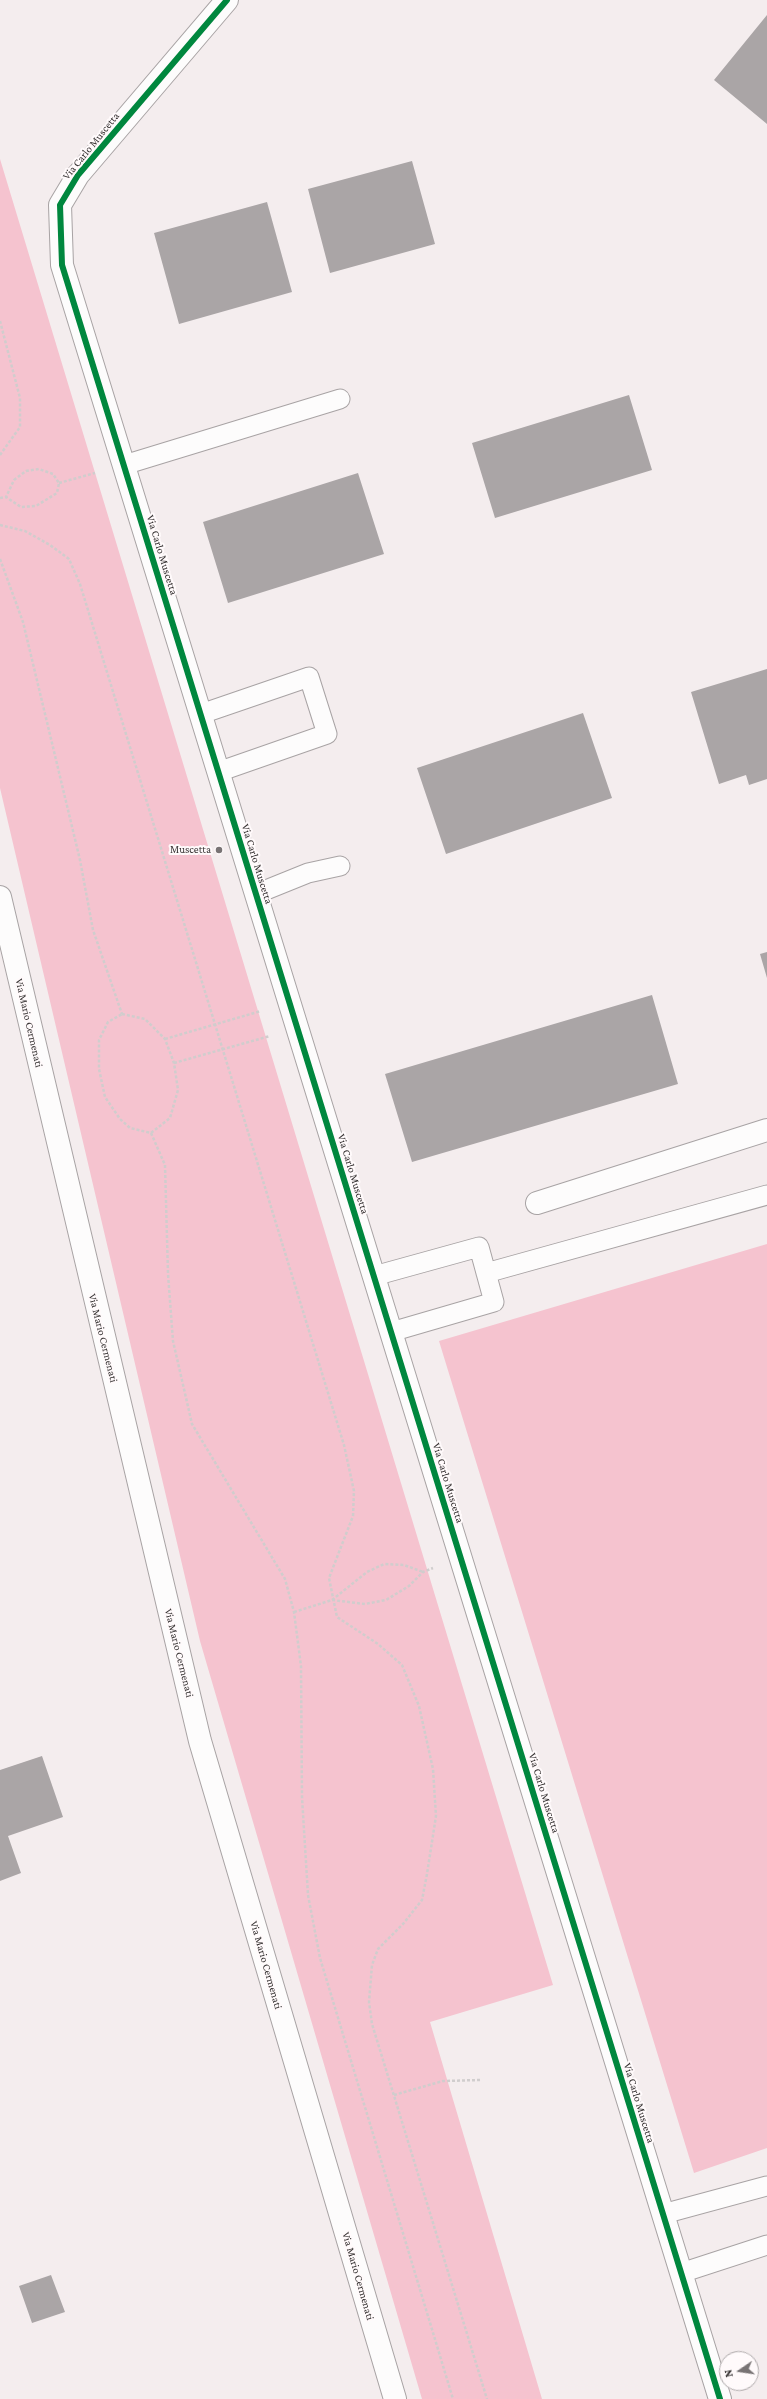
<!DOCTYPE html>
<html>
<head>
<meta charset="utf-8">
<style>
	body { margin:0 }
	#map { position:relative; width:767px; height:2399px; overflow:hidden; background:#f4edee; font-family:"Crimson Pro",serif }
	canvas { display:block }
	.north { position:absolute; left:719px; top:2351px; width:40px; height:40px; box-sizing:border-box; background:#fffafb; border:1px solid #afaaab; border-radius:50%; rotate:257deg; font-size:11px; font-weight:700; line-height:16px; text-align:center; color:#363232 }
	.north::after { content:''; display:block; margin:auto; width:14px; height:18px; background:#787374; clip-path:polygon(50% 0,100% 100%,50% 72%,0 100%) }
</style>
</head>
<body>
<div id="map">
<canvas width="767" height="2399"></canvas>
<div class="north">N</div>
</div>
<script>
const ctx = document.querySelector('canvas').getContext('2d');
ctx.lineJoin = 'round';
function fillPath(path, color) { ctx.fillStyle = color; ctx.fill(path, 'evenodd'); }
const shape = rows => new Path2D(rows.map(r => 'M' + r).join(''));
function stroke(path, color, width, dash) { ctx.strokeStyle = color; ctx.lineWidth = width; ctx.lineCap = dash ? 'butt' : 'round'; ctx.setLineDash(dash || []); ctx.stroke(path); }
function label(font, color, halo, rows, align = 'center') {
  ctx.font = font + ' "Crimson Pro",serif'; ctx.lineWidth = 4; ctx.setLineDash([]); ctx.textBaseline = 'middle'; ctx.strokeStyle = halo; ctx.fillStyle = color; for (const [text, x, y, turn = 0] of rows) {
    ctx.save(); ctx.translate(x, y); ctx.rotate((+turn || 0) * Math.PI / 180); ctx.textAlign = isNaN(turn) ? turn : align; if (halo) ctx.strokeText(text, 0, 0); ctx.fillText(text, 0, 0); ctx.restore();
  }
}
const green = shape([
	[0,159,553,1985,430,2022,542,2399,422,2399,200,1641,0,788],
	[767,1244,767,2148,694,2173,439,1341]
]);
const building = shape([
	[767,15,767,124,714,80],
	[412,161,435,244,330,273,308,189],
	[267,202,292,292,179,324,154,233],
	[629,395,652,470,495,518,472,443],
	[358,473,384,554,228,603,203,522],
	[767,669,767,779,749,785,746,775,719,784,691,692],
	[583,713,612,798,446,854,417,768],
	[767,952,767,978,760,954],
	[652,995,678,1084,412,1162,385,1074],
	[42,1756,63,1817,8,1836,21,1873,0,1881,0,1770],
	[51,2275,65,2312,32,2323,19,2286]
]);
const path = shape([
	[0,321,20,398,20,427,0,455],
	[59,483,95,473],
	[0,498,6,497,21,507,36,506,57,493,59,483,53,474,39,469,26,471,14,480,6,497],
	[0,525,25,531,50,545,69,559,80,584,344,1445,354,1491,353,1516,329,1578,337,1617,378,1644,402,1665,419,1706,433,1769,436,1816,427,1874,422,1900,403,1924,378,1949,372,1965,369,2002,372,2024,487,2399],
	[0,559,23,622,80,860,93,930,122,1014],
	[122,1014,145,1019,165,1039,174,1063,178,1090,170,1118,151,1133,130,1128,120,1119,105,1097,99,1069,99,1040,108,1022,122,1014],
	[165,1039,261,1011],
	[174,1063,270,1036],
	[151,1133,165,1165,168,1274,173,1341,192,1424,285,1579,294,1612,301,1666,302,1797,308,1895,320,1958,453,2399],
	[332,1600,367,1572,384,1564,404,1565,423,1572],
	[294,1612,332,1600,365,1604,386,1600,409,1586,423,1572,433,1568],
	[394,2095,443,2081,481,2080]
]);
const service = shape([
	[124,465,340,399],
	[201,714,309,677,327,734,218,772],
	[256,894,308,873,340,866],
	[486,1273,767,1195],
	[374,1276,479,1247,494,1302,391,1332],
	[663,2214,767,2186],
	[681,2273,767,2245]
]);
const minor = shape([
	[227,0,78,175,60,205,62,265,720,2399],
	[0,897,200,1741,395,2399],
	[537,1203,767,1130]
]);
const cycleway = shape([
	[227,0,78,175,60,205,62,265,720,2399]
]);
const markers = [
	[219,850,4,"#787374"]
];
const streetNames = [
	["Via Carlo Muscetta",91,146,-51],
	["Via Carlo Muscetta",162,555,73],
	["Via Carlo Muscetta",257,864,73],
	["Via Mario Cermenati",29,1023,77],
	["Via Carlo Muscetta",353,1174,73],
	["Via Mario Cermenati",103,1338,76],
	["Via Carlo Muscetta",448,1483,73],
	["Via Mario Cermenati",179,1653,76],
	["Via Carlo Muscetta",544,1793,73],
	["Via Mario Cermenati",266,1965,74],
	["Via Carlo Muscetta",639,2103,73],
	["Via Mario Cermenati",358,2276,74]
];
const poiNames = [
	["Muscetta",211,850]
];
fillPath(green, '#f5c3cf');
fillPath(building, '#aaa5a6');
stroke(service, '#a8a3a4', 21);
stroke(minor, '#a8a3a4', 24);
stroke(path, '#d0cdcd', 2.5, [3, 2]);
stroke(service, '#fdfcfc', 19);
stroke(minor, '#fdfcfc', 22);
stroke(cycleway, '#00873e', 6);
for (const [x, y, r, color] of markers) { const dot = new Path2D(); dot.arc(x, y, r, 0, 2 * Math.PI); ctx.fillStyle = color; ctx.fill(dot); stroke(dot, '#fffafb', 1.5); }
label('11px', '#363232', '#fffafb', streetNames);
label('11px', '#363232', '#fffafb', poiNames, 'right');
</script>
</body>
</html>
